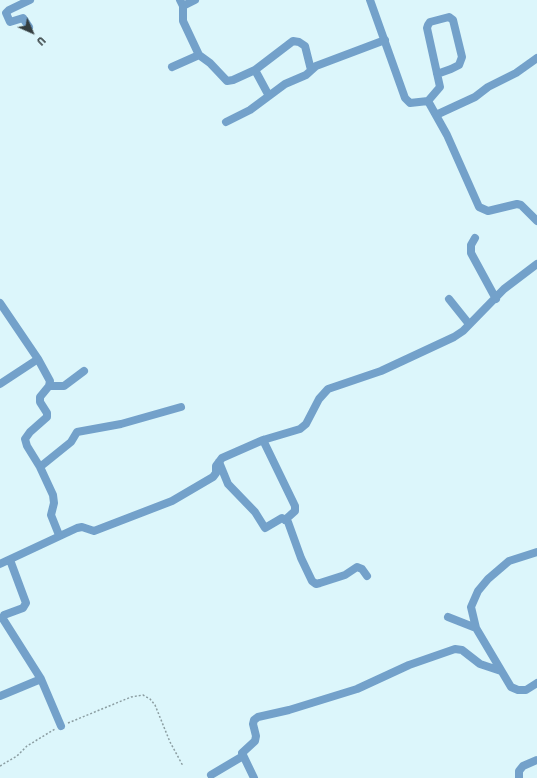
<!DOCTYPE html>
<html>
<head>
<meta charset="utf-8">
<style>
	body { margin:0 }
	#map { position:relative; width:537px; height:778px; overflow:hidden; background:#dcf6fb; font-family:"Source Sans 3",sans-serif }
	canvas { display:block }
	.north { position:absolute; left:12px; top:12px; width:40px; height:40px; -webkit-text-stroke:3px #dcf6fb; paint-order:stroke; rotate:135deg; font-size:11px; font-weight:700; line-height:16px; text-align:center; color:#333d3f }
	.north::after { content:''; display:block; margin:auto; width:14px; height:18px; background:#333d3f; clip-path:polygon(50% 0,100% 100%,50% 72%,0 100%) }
</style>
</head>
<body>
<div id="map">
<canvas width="537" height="778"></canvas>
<div class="north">U</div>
</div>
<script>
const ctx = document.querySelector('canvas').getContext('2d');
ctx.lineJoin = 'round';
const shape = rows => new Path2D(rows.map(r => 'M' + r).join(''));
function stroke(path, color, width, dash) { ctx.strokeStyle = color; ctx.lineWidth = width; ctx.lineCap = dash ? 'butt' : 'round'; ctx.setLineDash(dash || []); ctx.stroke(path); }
const path = shape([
	[68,723,131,697,143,695,150,699,155,705,170,742,183,766],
	[0,766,17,756,27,746,55,729]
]);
const street = shape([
	[180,0,183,6,195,0],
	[370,0,405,98,410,103,428,101,447,135,479,207,488,211,517,204,521,205,537,221],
	[183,6,183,21,199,55],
	[29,27,23,18,10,22,6,13,9,10,30,0],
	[172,67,199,55,210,63,227,81,233,80,255,70,269,96],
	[255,70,293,41,299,42,305,46,311,70],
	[428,101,440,87,427,28,428,25,430,22,449,17,453,20,462,57,459,65,451,69,437,74],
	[436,115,475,97,488,87,516,73,537,58],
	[226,122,250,110,285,84,306,75,316,66,385,40],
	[475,238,471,245,471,253,496,299],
	[449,299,469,324],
	[0,303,38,359,50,381,49,386,40,397,40,402,47,413,47,417,30,432,25,439,27,446,40,467,53,495,54,503,51,515,59,535],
	[0,384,38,359],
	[49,386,64,386,84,371],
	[263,440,295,506,295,511,285,520],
	[219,462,228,484,255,512,265,528,282,518,288,522,301,558,312,581,316,584,320,583,345,575,357,567,362,569,367,576],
	[40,467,71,442,77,432,121,424,181,407],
	[537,552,509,561,488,579,478,591,471,607,476,628,511,687,518,690,526,690,537,683],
	[10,560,26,603,23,608,4,615,3,619,41,679,61,726],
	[0,564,77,528,82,527,94,531,172,501,213,477,216,473,216,466,222,458,263,440,300,429,306,424,319,399,328,389,381,371,454,337,463,331,504,289,537,264],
	[448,617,476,628],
	[0,696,41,679],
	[211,775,243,756],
	[254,778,242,753,255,741,256,736,253,724,254,720,258,717,289,710,357,689,409,665,455,649,462,650,480,664,501,671],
	[519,778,519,771,523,766,537,760]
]);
stroke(path, '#8b9da1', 1.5, [2, 2]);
stroke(street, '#73a1ca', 8);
</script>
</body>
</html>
